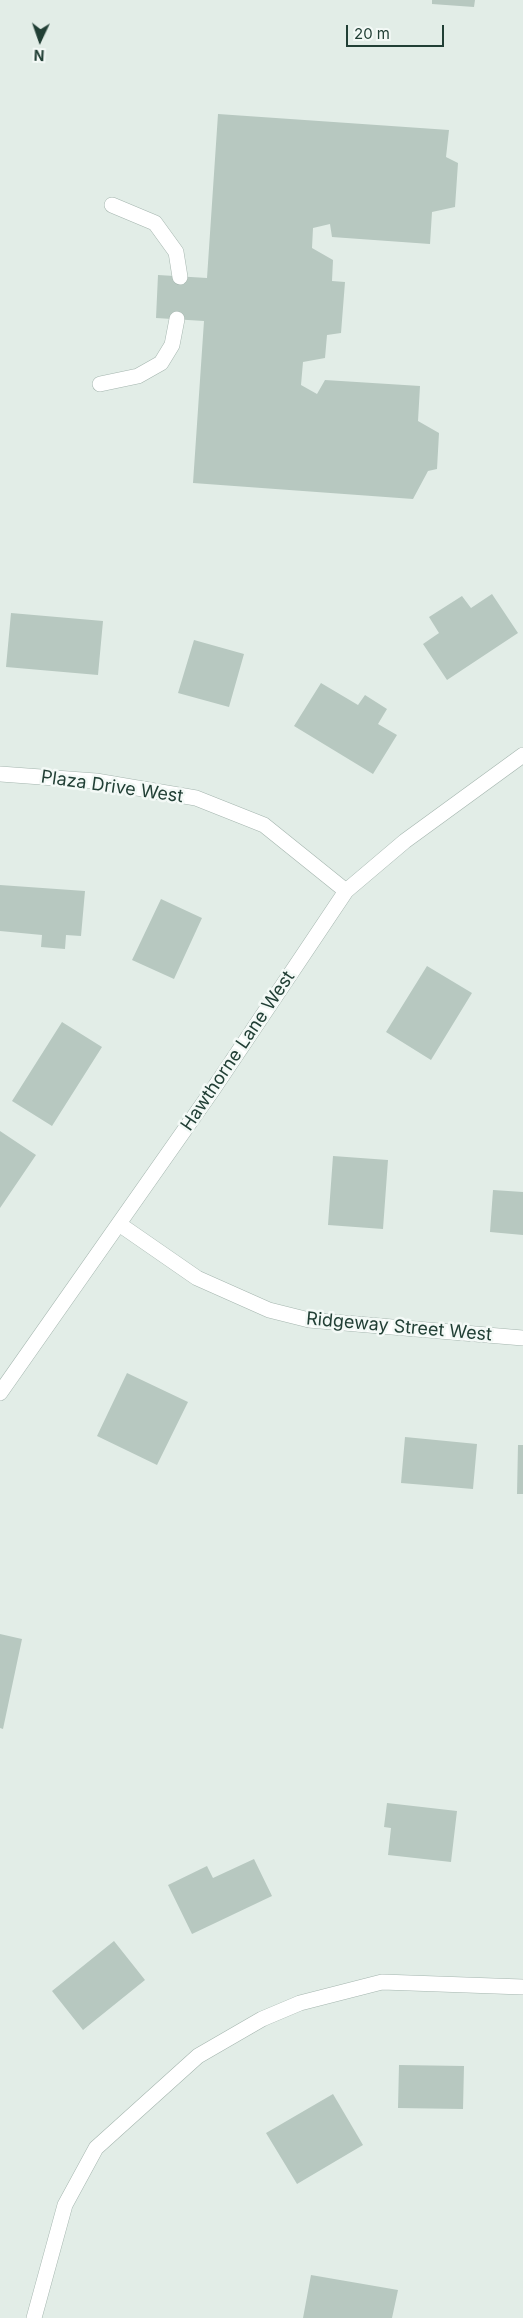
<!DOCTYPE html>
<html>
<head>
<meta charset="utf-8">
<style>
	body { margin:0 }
	#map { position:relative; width:523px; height:2318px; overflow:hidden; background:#e2ede7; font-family:Inter,sans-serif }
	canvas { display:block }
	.north { position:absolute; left:15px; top:15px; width:50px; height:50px; -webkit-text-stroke:4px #f3f9f6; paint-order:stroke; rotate:183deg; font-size:14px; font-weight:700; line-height:20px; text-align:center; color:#213f35 }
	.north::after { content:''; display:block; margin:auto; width:18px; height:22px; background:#213f35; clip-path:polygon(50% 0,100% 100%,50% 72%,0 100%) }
	.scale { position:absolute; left:346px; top:25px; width:98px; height:22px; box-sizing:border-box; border:2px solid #213f35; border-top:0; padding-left:6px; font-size:15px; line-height:18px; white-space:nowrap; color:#213f35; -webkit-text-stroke:4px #f3f9f6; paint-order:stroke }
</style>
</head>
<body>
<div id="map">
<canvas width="523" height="2318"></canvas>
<div class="north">N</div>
<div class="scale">20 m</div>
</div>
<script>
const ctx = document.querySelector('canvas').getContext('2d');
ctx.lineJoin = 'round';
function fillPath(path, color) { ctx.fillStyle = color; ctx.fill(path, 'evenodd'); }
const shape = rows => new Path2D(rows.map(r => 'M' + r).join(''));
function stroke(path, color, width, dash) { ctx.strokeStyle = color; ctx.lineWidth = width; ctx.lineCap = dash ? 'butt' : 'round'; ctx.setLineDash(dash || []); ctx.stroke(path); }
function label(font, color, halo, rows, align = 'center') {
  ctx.font = font + ' Inter,sans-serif'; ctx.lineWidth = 5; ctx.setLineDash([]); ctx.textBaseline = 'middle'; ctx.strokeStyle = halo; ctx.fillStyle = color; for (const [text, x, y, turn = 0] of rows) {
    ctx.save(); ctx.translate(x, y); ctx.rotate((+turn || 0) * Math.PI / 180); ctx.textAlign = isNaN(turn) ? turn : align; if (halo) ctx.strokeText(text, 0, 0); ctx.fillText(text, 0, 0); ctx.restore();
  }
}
const building = shape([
	[432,0,475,0,474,7,432,4],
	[218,114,449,130,446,157,458,163,455,207,432,212,430,244,332,237,330,224,313,228,312,248,333,260,332,281,345,282,341,333,327,335,325,358,303,362,301,385,317,394,325,380,420,386,418,421,439,433,437,469,428,471,413,499,193,483,204,321,156,318,158,275,207,278],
	[492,594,518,633,447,680,423,644,439,633,429,617,462,596,471,608],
	[11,613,103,621,98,675,6,667],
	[194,640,244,654,229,707,178,693],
	[321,683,358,705,365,695,387,709,378,724,397,735,373,774,294,726],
	[0,885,85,891,81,936,66,935,65,949,41,947,42,935,0,931],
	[161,899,202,918,174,979,132,960],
	[427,966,472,993,431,1060,386,1032],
	[62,1022,102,1047,52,1126,12,1101],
	[0,1131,36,1155,0,1208],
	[333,1156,388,1160,383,1229,328,1225],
	[493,1190,523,1192,523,1235,490,1232],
	[127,1373,188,1402,157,1465,97,1436],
	[405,1437,477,1444,473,1489,401,1483],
	[518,1445,523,1445,523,1494,517,1494],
	[0,1634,22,1639,3,1729,0,1728],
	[387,1803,457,1811,451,1862,388,1855,391,1828,384,1827],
	[254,1859,272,1896,192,1934,168,1885,207,1866,213,1878],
	[114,1941,145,1980,83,2030,52,1991],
	[399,2065,464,2066,463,2109,398,2108],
	[333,2094,363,2145,297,2184,266,2133],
	[311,2275,398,2290,392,2318,303,2318]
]);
const service = shape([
	[112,205,155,223,176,252,180,277],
	[100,384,138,376,161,363,172,345,177,319]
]);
const minor = shape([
	[0,774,96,781,196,798,264,825,346,891],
	[119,1224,197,1278,269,1310,309,1320,523,1338],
	[0,1393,214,1088,346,891,405,841,523,755],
	[34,2318,65,2205,96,2148,198,2056,262,2019,300,2003,382,1982,523,1987]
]);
const streetNames = [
	["Plaza Drive West",112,787,8],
	["Hawthorne Lane West",238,1051,-56],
	["Ridgeway Street West",399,1327,5]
];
fillPath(building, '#b7c8c0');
stroke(service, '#a4b5ae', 16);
stroke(minor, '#a4b5ae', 16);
stroke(service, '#fff', 15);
stroke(minor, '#fff', 15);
label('18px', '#213f35', '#f3f9f6', streetNames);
</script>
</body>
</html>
